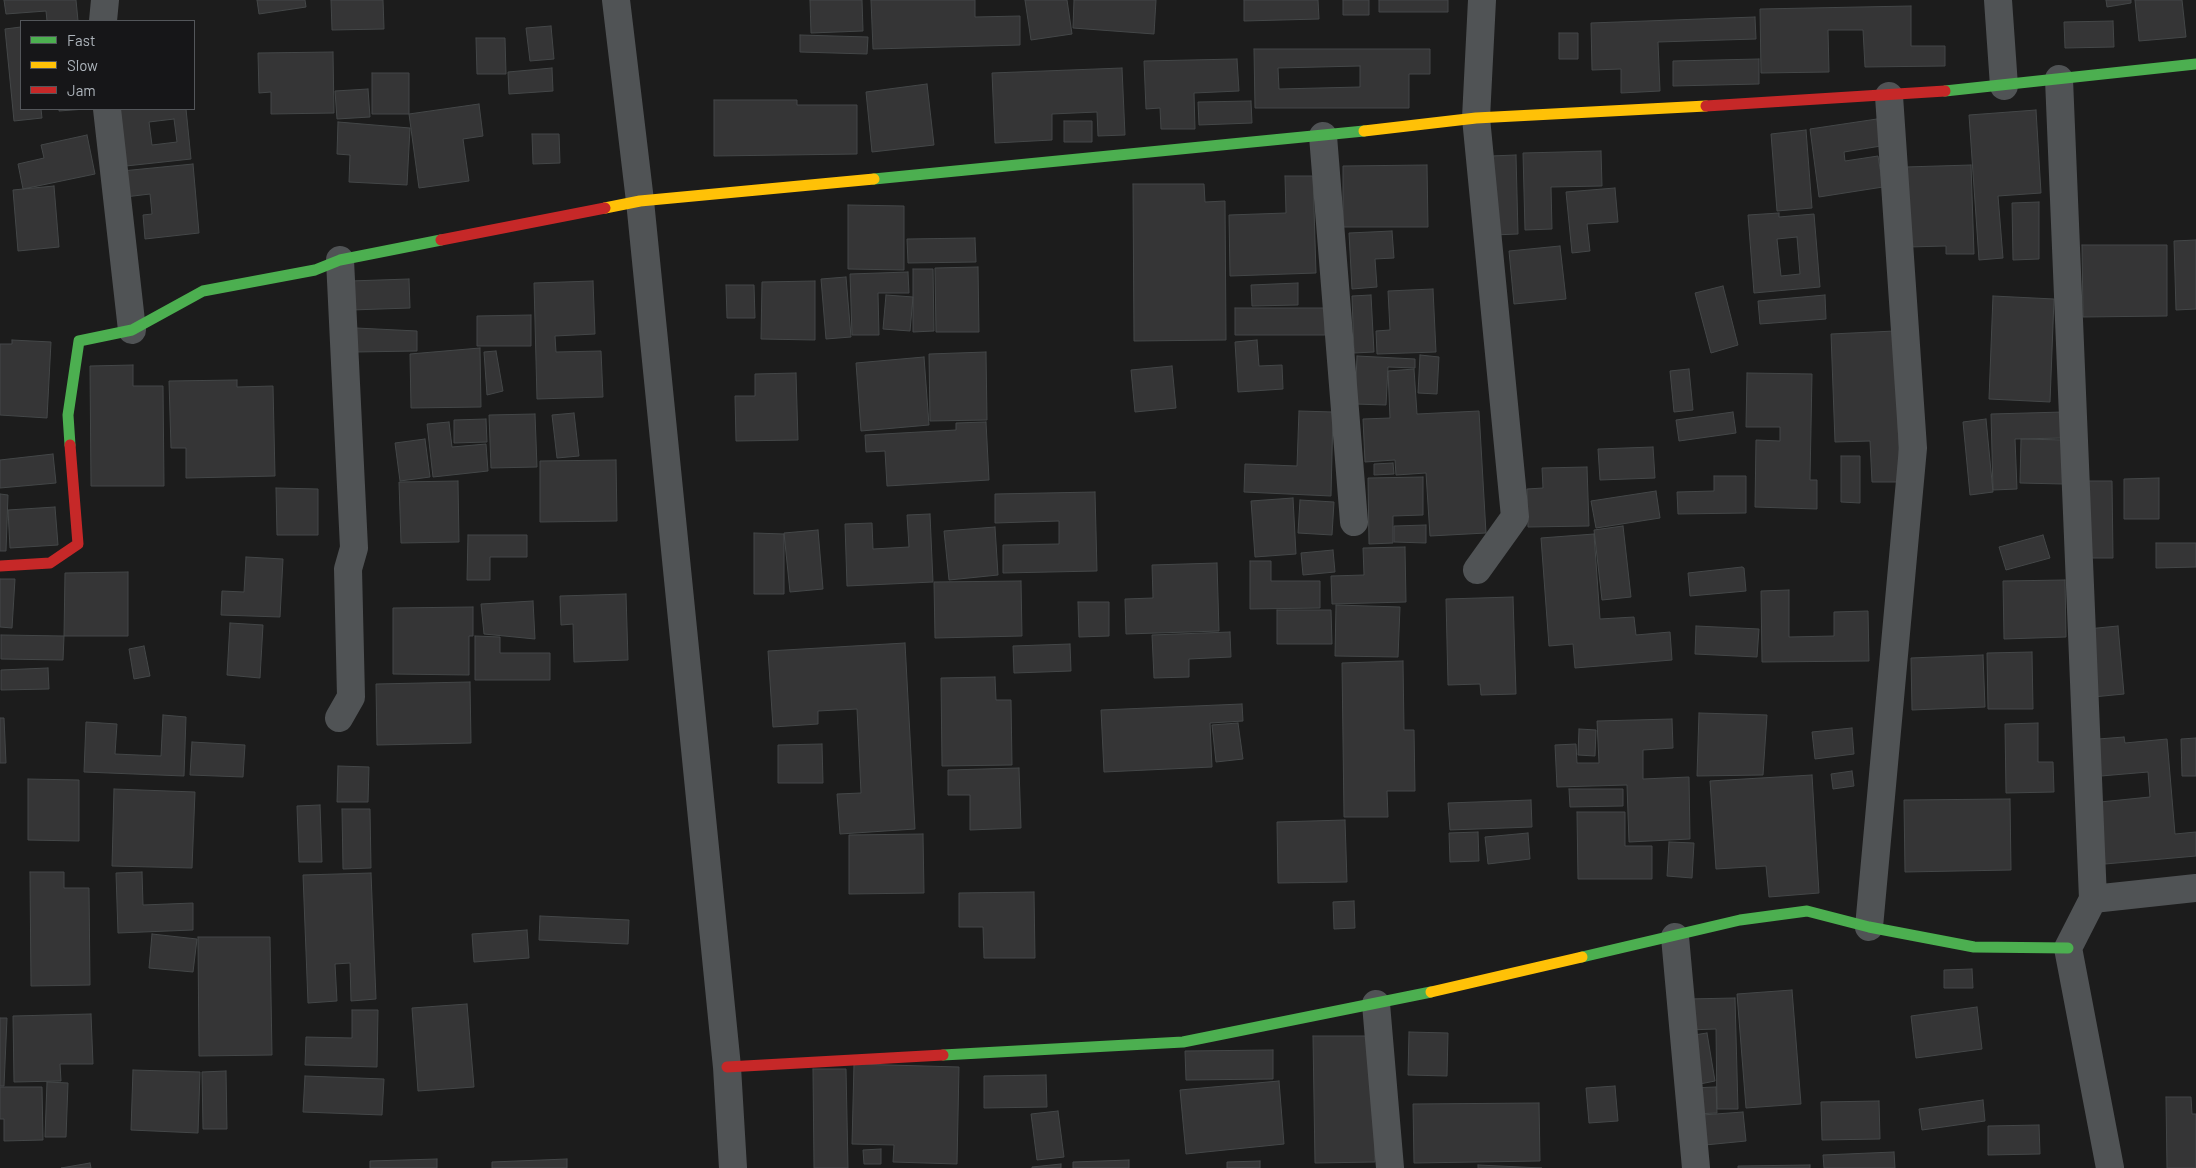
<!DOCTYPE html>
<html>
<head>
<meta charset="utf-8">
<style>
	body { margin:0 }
	#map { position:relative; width:2196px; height:1168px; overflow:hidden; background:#1c1c1c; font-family:Barlow,sans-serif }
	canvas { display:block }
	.legend { position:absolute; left:20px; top:20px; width:175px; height:90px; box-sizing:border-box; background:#161618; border:1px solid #53565a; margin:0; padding:6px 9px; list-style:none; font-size:15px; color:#aeb5bc }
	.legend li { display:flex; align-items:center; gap:10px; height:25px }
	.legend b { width:25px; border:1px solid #53565a }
</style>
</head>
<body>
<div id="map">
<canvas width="2196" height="1168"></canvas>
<ul class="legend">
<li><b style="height:6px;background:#4caf50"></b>Fast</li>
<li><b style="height:6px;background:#ffc107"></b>Slow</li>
<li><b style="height:6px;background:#c62828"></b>Jam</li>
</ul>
</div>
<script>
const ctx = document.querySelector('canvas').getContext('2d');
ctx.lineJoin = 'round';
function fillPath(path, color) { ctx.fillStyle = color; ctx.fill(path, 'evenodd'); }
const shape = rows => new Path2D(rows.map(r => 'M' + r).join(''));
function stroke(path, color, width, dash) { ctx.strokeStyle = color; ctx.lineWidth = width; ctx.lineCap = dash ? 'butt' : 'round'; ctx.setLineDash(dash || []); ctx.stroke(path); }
const building = shape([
	[4,0,76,0,78,21,47,21,46,11,6,14,4,0],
	[257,0,305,0,306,7,259,14,257,0],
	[331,0,383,0,384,29,332,30,331,0],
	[810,0,862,0,863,31,811,33,810,0],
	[871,0,975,0,975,17,1020,16,1020,45,873,49,871,0],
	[1025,0,1067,0,1072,34,1031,40,1025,0],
	[1074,0,1156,0,1154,34,1073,28,1074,0],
	[1244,0,1318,0,1319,19,1244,21,1244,0],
	[1343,0,1369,0,1369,15,1343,15,1343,0],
	[1379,0,1448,0,1448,12,1379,12,1379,0],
	[2106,0,2131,0,2131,3,2107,7,2106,0],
	[2135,0,2182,0,2186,37,2139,41,2135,0],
	[1911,6,1911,46,1945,46,1945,66,1865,67,1863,30,1828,30,1829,72,1761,73,1760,9,1911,6],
	[1755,17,1756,39,1658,42,1660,91,1621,93,1621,69,1592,70,1591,23,1755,17],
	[2113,21,2114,47,2065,48,2064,22,2113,21],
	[551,26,554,59,530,61,526,28,551,26],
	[21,27,21,109,41,109,42,118,14,121,5,29,21,27],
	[1559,33,1578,33,1578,59,1559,59,1559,33],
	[800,35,868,37,867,54,800,52,800,35],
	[476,38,505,38,506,74,477,74,476,38],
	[1254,49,1430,49,1430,74,1409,74,1409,108,1255,108,1254,49],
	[1360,66,1360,87,1279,89,1278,68,1360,66],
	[333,52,334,113,271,114,271,92,259,93,258,53,333,52],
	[1237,59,1239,91,1194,93,1195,129,1161,129,1160,108,1146,109,1144,61,1237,59],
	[1759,59,1759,84,1673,86,1673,61,1759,59],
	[552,68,553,91,509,94,508,72,552,68],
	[1122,68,1125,135,1098,136,1097,112,1052,114,1052,140,995,143,992,73,1122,68],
	[372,73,409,73,409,114,372,114,372,73],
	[927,84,934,145,872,152,866,92,927,84],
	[368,89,370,117,337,119,335,91,368,89],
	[714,100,797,100,797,105,857,105,857,154,714,156,714,100],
	[1251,101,1252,123,1199,125,1198,102,1251,101],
	[479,104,483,136,463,139,469,181,419,188,409,114,479,104],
	[59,109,86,109,59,111,59,109],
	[120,109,186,109,191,159,126,166,120,109],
	[174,119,177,142,152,145,149,122,174,119],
	[2036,110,2041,193,1998,196,2003,258,1979,260,1969,115,2036,110],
	[1877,119,1881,146,1844,152,1845,161,1878,156,1883,187,1819,197,1810,129,1877,119],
	[1064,121,1092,121,1092,142,1064,142,1064,121],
	[338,122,410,128,407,185,349,182,350,155,337,154,338,122],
	[1806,130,1812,208,1777,211,1771,134,1806,130],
	[532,134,559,134,560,163,533,164,532,134],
	[87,135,95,174,23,189,18,164,44,158,41,145,87,135],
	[1601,151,1602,186,1551,187,1552,229,1525,230,1523,153,1601,151],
	[1516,155,1518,234,1493,235,1491,156,1516,155],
	[193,164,199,233,145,239,143,215,152,214,150,194,125,197,122,171,193,164],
	[1427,165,1428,227,1343,227,1343,166,1427,165],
	[1971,165,1974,254,1946,254,1946,246,1908,247,1905,167,1971,165],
	[1285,176,1313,176,1316,273,1230,276,1229,215,1286,213,1285,176],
	[1133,184,1204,184,1205,202,1225,201,1226,340,1134,341,1133,184],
	[54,186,59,247,18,251,13,190,54,186],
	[1615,188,1618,222,1587,224,1590,251,1572,253,1566,192,1615,188],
	[2039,202,2039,259,2013,260,2012,203,2039,202],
	[848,205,904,206,904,270,848,269,848,205],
	[1779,213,1779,217,1814,214,1820,287,1754,293,1748,215,1779,213],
	[1797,237,1800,274,1781,276,1777,239,1797,237],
	[1392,231,1394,258,1375,259,1377,287,1352,289,1349,233,1392,231],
	[975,238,976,262,908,263,907,239,975,238],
	[2196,240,2196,309,2176,310,2174,241,2196,240],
	[2082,245,2167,245,2167,316,2083,317,2082,245],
	[1560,246,1566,299,1514,304,1509,251,1560,246],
	[978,267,979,332,936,332,935,268,978,267],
	[913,269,933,269,934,331,913,332,913,269],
	[908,272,909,293,878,293,879,335,852,335,850,274,908,272],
	[846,277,851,337,826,339,821,279,846,277],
	[409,279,410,308,351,310,350,281,409,279],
	[593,281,595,334,555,336,556,352,601,351,603,397,537,399,534,283,593,281],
	[815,281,815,340,761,339,762,282,815,281],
	[1298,283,1298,305,1252,306,1251,285,1298,283],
	[726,285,754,285,755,318,727,318,726,285],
	[1723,286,1738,345,1711,353,1695,293,1723,286],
	[1433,289,1436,352,1377,354,1376,331,1390,330,1388,291,1433,289],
	[886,295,913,297,910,331,883,329,886,295],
	[1371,295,1374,352,1354,353,1352,296,1371,295],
	[1825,295,1826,319,1760,324,1758,301,1825,295],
	[1993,296,2054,299,2050,402,1989,399,1993,296],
	[1235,308,1325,308,1325,335,1235,335,1235,308],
	[531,315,531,346,477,346,477,316,531,315],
	[356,328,417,331,417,351,355,352,356,328],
	[1895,331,1900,482,1872,482,1870,441,1835,442,1831,334,1895,331],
	[12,340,51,342,47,418,0,415,0,344,12,344,12,340],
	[1257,340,1259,366,1282,365,1283,389,1238,392,1235,342,1257,340],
	[480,348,481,407,411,408,410,354,480,348],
	[496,351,503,391,487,395,484,352,496,351],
	[986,352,987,420,930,421,929,354,986,352],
	[1420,355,1439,357,1437,394,1418,393,1420,355],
	[1357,356,1415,359,1415,368,1388,367,1386,405,1355,404,1357,356],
	[924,357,929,425,861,431,856,363,924,357],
	[133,365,133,386,163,386,164,486,91,486,90,366,133,365],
	[1172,366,1176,408,1135,412,1131,370,1172,366],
	[1414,369,1417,414,1479,411,1486,533,1430,536,1426,473,1396,475,1395,460,1365,462,1363,419,1390,418,1388,371,1414,369],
	[1689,369,1693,410,1674,412,1670,371,1689,369],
	[796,373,798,440,736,441,735,396,755,396,755,374,796,373],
	[1747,373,1812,374,1810,480,1817,480,1817,509,1755,507,1756,440,1780,441,1780,427,1746,427,1747,373],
	[237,380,237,387,273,386,275,476,186,478,186,448,171,448,169,381,237,380],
	[1299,411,1333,412,1331,496,1244,492,1245,464,1297,466,1299,411],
	[1733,412,1736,433,1679,441,1676,420,1733,412],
	[2063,412,2064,438,2015,439,2017,489,1993,490,1991,414,2063,412],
	[574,413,579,456,557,458,552,415,574,413],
	[535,414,537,467,491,468,489,415,535,414],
	[486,419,487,442,454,443,454,420,486,419],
	[1986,419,1993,492,1970,495,1963,422,1986,419],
	[449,422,452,447,486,444,488,471,433,477,427,424,449,422],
	[986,422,989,480,887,486,885,451,866,452,865,435,956,430,956,423,986,422],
	[425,439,430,477,400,481,395,443,425,439],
	[2021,439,2064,440,2063,484,2020,483,2021,439],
	[1653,447,1655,478,1600,480,1598,449,1653,447],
	[53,454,56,483,0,488,0,460,53,454],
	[1841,456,1860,456,1860,503,1841,502,1841,456],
	[616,460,617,521,540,522,540,461,616,460],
	[1393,463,1394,474,1374,475,1374,464,1393,463],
	[1587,467,1589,526,1528,527,1527,489,1543,488,1542,468,1587,467],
	[1714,476,1746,476,1746,513,1678,514,1677,492,1714,491,1714,476],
	[1423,477,1423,515,1393,516,1393,543,1369,544,1368,478,1423,477],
	[2159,478,2159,519,2124,519,2124,479,2159,478],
	[458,481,459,542,401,543,399,482,458,481],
	[2087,481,2112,481,2113,558,2087,558,2087,481],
	[276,488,318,489,318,535,277,535,276,488],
	[1656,491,1660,518,1596,528,1591,501,1656,491],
	[1095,492,1097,571,1003,573,1003,545,1059,544,1059,521,995,523,995,494,1095,492],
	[0,494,8,495,6,551,0,551,0,494],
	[1293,498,1296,554,1255,557,1251,501,1293,498],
	[1300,500,1334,502,1332,535,1298,533,1300,500],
	[55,507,58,545,10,548,8,510,55,507],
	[930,514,933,582,847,586,845,524,872,523,873,549,909,547,907,515,930,514],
	[1426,525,1426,543,1394,542,1394,526,1426,525],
	[1623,526,1631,597,1602,600,1594,530,1623,526],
	[995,527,998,575,949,580,944,531,995,527],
	[818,530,823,589,790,592,784,533,818,530],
	[754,533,784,534,784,594,754,594,754,533],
	[1594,534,1600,619,1634,617,1636,635,1670,632,1672,660,1575,668,1573,644,1549,646,1541,538,1594,534],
	[468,535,527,535,527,557,490,557,490,580,467,580,468,535],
	[2043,535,2050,558,2006,570,1999,547,2043,535],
	[2156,543,2196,543,2196,567,2156,568,2156,543],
	[1405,547,1406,602,1332,604,1331,576,1364,575,1363,548,1405,547],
	[1333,550,1335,572,1303,575,1301,553,1333,550],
	[246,557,283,559,280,617,221,615,222,591,244,592,246,557],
	[1250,561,1271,561,1271,581,1320,581,1320,608,1250,609,1250,561],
	[1217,563,1219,631,1126,634,1125,599,1153,598,1152,565,1217,563],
	[1742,567,1744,568,1746,591,1690,596,1688,573,1742,567],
	[128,572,128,636,64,636,65,573,128,572],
	[0,579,15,579,12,628,0,627,0,579],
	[2065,580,2066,637,2004,639,2003,581,2065,580],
	[1021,581,1022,636,935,638,934,582,1021,581],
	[1789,590,1789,637,1834,636,1834,612,1868,611,1869,661,1762,662,1761,591,1789,590],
	[626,594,628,660,574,662,573,624,561,625,560,596,626,594],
	[1513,597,1516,694,1481,695,1480,684,1448,685,1446,599,1513,597],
	[533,601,535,639,484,634,481,604,533,601],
	[1078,602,1109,602,1109,636,1079,637,1078,602],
	[1336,605,1400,607,1398,657,1335,656,1336,605],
	[473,607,473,636,469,636,469,675,393,674,393,608,473,607],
	[1277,610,1331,610,1332,644,1277,644,1277,610],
	[230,623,263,625,260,678,227,675,230,623],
	[1696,626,1759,629,1757,657,1695,654,1696,626],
	[2118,626,2124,694,2093,697,2087,629,2118,626],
	[1230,632,1231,657,1189,659,1189,677,1154,678,1152,635,1230,632],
	[1,635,64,636,63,660,1,659,1,635],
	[475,636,500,637,500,653,550,653,550,680,475,680,475,636],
	[905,643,915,829,840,834,837,794,861,793,857,709,818,711,818,724,773,727,768,651,905,643],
	[1070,644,1071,671,1014,673,1013,646,1070,644],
	[144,646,150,676,134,679,129,649,144,646],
	[2032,652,2033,709,1988,709,1987,653,2032,652],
	[1983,655,1985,707,1912,710,1911,658,1983,655],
	[1403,661,1404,730,1414,730,1415,791,1387,791,1388,817,1344,817,1342,663,1403,661],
	[48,668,49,689,1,690,1,670,48,668],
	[995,677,996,700,1011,700,1012,765,942,766,941,678,995,677],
	[470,682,471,743,377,745,376,684,470,682],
	[1242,704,1243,721,1210,723,1212,767,1104,772,1101,710,1242,704],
	[1699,713,1767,715,1763,775,1697,776,1699,713],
	[163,715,186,717,184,776,84,772,86,722,117,724,115,754,161,756,163,715],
	[0,718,4,718,6,763,0,763,0,718],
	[1672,719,1673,748,1643,750,1643,779,1689,777,1690,839,1629,842,1627,785,1557,787,1555,745,1576,744,1577,763,1599,763,1597,721,1672,719],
	[1238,723,1243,759,1216,762,1212,725,1238,723],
	[2038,723,2038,762,2053,762,2054,792,2006,793,2005,724,2038,723],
	[1852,728,1854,754,1815,759,1812,732,1852,728],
	[1579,729,1596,730,1595,756,1578,755,1579,729],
	[2124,737,2125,743,2167,739,2175,834,2196,832,2196,856,2105,864,2100,802,2150,797,2148,772,2101,776,2098,739,2124,737],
	[2196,738,2196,776,2182,776,2181,739,2196,738],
	[192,742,245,745,243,777,190,775,192,742],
	[822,744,823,783,778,783,778,745,822,744],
	[338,766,369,767,368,802,337,802,338,766],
	[1019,768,1021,828,970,830,970,795,948,795,948,770,1019,768],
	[1852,771,1854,786,1833,789,1831,774,1852,771],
	[1812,775,1819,893,1769,897,1766,866,1716,869,1710,781,1812,775],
	[28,779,79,780,79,841,28,840,28,779],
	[114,789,195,792,192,868,112,866,114,789],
	[1569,789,1623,789,1623,806,1570,807,1569,789],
	[2010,799,2011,870,1905,872,1904,800,2010,799],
	[1531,800,1532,827,1450,830,1448,803,1531,800],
	[320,805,322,862,299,862,297,806,320,805],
	[342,809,370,809,371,868,343,869,342,809],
	[1577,812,1625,812,1625,846,1652,846,1652,879,1578,879,1577,812],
	[1345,820,1347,882,1278,883,1277,822,1345,820],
	[1478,832,1479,861,1450,862,1449,833,1478,832],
	[1528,833,1530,859,1488,864,1485,837,1528,833],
	[923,834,924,893,849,894,849,835,923,834],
	[1669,842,1694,843,1692,878,1667,876,1669,842],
	[30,872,64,872,64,888,89,888,90,985,31,986,30,872],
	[142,872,143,905,193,903,193,930,118,933,116,873,142,872],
	[371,873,376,999,351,1001,350,963,335,964,337,1001,308,1003,303,875,371,873],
	[1034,892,1035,958,984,958,983,927,959,927,959,893,1034,892],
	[1354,901,1355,928,1334,929,1333,902,1354,901],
	[540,916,629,920,628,944,539,940,540,916],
	[527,930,529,958,474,962,472,934,527,930],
	[152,934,197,939,193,972,149,968,152,934],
	[198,937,270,937,272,1055,199,1056,198,937],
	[1972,969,1973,988,1944,988,1944,970,1972,969],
	[1792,990,1801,1104,1746,1108,1737,994,1792,990],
	[1735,998,1738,1109,1717,1109,1716,1029,1688,1030,1688,999,1735,998],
	[467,1004,474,1087,418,1091,412,1008,467,1004],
	[1977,1007,1982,1049,1916,1058,1911,1016,1977,1007],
	[352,1010,378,1010,377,1067,305,1065,306,1037,352,1038,352,1010],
	[91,1014,93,1064,60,1064,61,1081,14,1082,13,1016,91,1014],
	[0,1018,7,1018,4,1086,0,1086,0,1018],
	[1409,1032,1448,1033,1447,1076,1408,1075,1409,1032],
	[1707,1033,1715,1081,1695,1085,1687,1036,1707,1033],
	[1313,1036,1374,1036,1375,1162,1315,1163,1313,1036],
	[1273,1050,1273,1079,1186,1080,1185,1051,1273,1050],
	[854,1064,959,1067,957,1164,893,1162,894,1145,852,1144,854,1064],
	[813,1069,846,1069,848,1168,814,1168,813,1069],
	[133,1070,200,1072,198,1133,131,1130,133,1070],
	[226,1071,227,1129,203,1129,202,1072,226,1071],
	[1046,1075,1047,1107,984,1108,984,1076,1046,1075],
	[305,1076,384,1079,382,1115,303,1112,305,1076],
	[1279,1081,1284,1144,1186,1154,1180,1090,1279,1081],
	[47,1082,68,1083,66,1137,45,1137,47,1082],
	[1615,1086,1618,1121,1589,1123,1586,1088,1615,1086],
	[0,1087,42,1087,43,1140,4,1141,4,1119,0,1119,0,1087],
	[1716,1087,1717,1113,1692,1114,1691,1088,1716,1087],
	[2166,1097,2191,1097,2192,1114,2196,1114,2196,1168,2167,1168,2166,1097],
	[1983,1100,1985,1121,1922,1130,1919,1109,1983,1100],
	[1879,1101,1880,1139,1822,1140,1821,1102,1879,1101],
	[1539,1103,1540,1161,1414,1163,1413,1104,1539,1103],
	[1058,1111,1064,1157,1037,1160,1031,1114,1058,1111],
	[1743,1112,1746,1141,1705,1145,1702,1115,1743,1112],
	[2039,1125,2040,1154,1988,1155,1988,1126,2039,1125],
	[881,1149,881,1164,864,1164,863,1150,881,1149],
	[1894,1152,1895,1168,1824,1168,1823,1155,1894,1152],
	[437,1159,437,1168,370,1168,370,1161,437,1159],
	[567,1159,567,1168,492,1168,492,1162,567,1159],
	[1129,1160,1129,1168,1073,1168,1073,1162,1129,1160],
	[1260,1161,1260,1168,1227,1168,1227,1162,1260,1161],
	[90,1163,91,1168,61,1168,90,1163],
	[1061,1164,1061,1168,1032,1168,1032,1167,1061,1164],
	[1478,1165,1542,1168,1478,1168,1478,1165],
	[1810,1165,1810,1168,1738,1168,1738,1166,1810,1165]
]);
const street = shape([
	[616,0,640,201,727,1067,733,1168],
	[1998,0,2004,86],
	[103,21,105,0],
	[2059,79,2093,899,2068,948,2110,1168],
	[107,109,132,330],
	[1323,136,1354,522],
	[1477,570,1515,517,1476,118,1482,0],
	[339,718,351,697,348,569,354,548,340,260],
	[2093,899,2196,888],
	[1869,927,1913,448,1889,96],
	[1675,937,1696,1168],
	[1376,1004,1390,1168]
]);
const fast = shape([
	[1945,91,2196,64],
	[874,179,1364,131],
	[70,445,68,415,79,341,132,330,203,291,315,270,340,260,441,240],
	[1582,957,1740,920,1807,911,1869,927,1974,947,2068,948],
	[943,1055,1183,1042,1431,992]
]);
const slow = shape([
	[1364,131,1476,118,1706,106],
	[605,208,640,201,874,179],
	[1431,992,1582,957]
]);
const jam = shape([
	[1706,106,1945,91],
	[441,240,605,208],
	[0,566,50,563,78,544,70,445],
	[727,1067,943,1055]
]);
fillPath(building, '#353536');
stroke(building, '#444748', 1);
stroke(street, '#505355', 28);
stroke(fast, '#4caf50', 11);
stroke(slow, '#ffc107', 11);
stroke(jam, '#c62828', 11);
</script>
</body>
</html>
